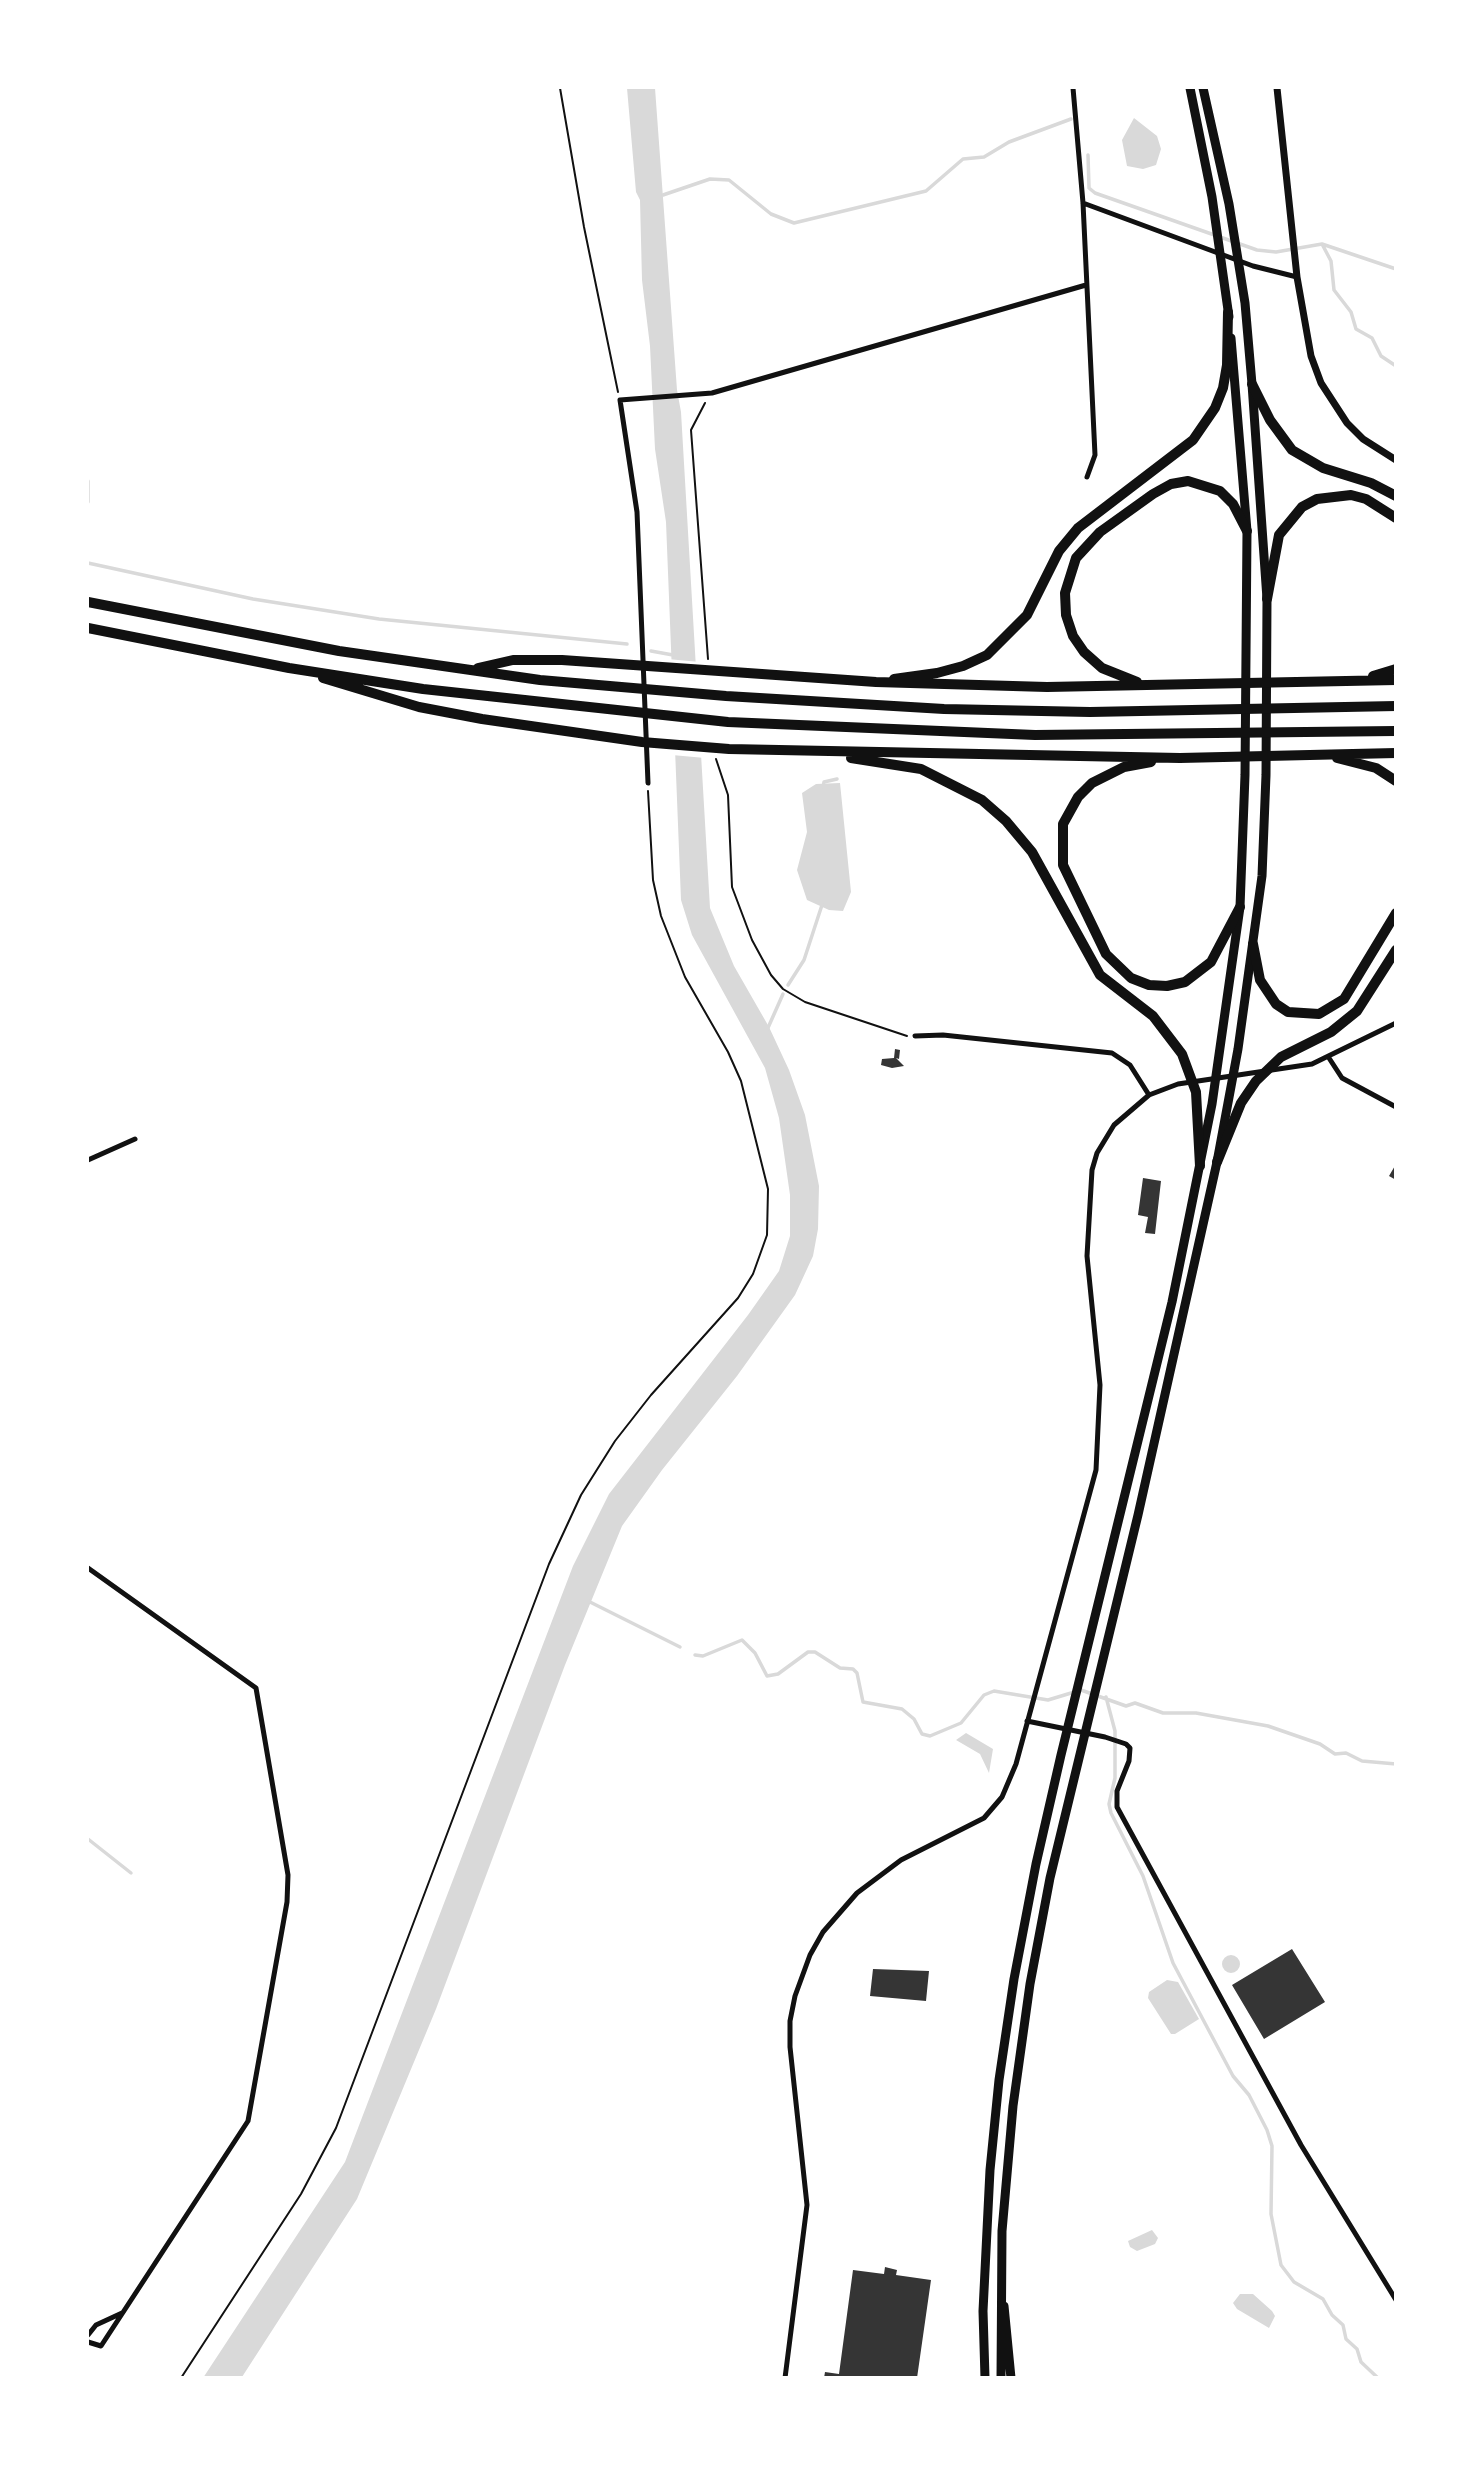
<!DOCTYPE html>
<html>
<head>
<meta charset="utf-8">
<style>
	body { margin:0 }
	#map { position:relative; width:1483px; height:2465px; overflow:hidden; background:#fff; font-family:Arial,sans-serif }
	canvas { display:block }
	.frame { position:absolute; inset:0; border:89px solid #fff; pointer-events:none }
</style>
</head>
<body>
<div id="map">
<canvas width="1483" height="2465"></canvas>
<div class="frame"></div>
</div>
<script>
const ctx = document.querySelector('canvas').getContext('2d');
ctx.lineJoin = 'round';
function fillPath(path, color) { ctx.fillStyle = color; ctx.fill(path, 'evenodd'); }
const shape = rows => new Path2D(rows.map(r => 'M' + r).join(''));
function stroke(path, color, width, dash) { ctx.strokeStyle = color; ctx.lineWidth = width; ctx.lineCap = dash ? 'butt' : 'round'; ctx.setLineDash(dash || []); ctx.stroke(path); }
const water = shape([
	[627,88,655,88,677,390,681,412,710,908,734,966,769,1027,789,1070,805,1115,819,1186,818,1229,813,1256,795,1295,737,1376,662,1470,622,1526,565,1665,436,2009,357,2199,242,2377,203,2378,345,2162,573,1566,609,1494,748,1315,779,1271,790,1236,790,1195,779,1118,765,1068,692,935,681,900,666,522,655,449,650,346,642,280,640,200,636,192],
	[1134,118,1157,136,1161,149,1156,165,1143,169,1127,166,1122,140],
	[840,783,851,892,843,911,829,910,807,900,797,870,807,832,802,793,816,784],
	[966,1733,993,1749,989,1773,980,1754,956,1740],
	'1222 1964a9 9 0 1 1 18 0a9 9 0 1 1-18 0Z',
	[1167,1980,1178,1982,1199,2019,1175,2034,1171,2034,1148,1998,1149,1992],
	[1152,2230,1158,2238,1155,2244,1137,2251,1130,2247,1128,2241],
	[1240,2294,1253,2294,1272,2311,1275,2316,1269,2328,1237,2309,1233,2303]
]);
const pier = shape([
	[667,659,700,662,705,758,672,755]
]);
const stream = shape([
	[1088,155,1089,188,1095,193,1257,250,1276,252,1322,244,1396,269],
	[663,195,710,179,729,180,771,214,794,223,926,191,963,159,984,157,1009,142,1071,119],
	[1322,244,1331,261,1334,290,1351,312,1356,329,1372,338,1381,356,1396,366],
	[88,481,88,502],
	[88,563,253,599,379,619,627,644],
	[651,651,673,655],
	[823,787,824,782,837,779],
	[788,985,804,960,822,905],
	[767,1030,783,994],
	[588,1601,680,1647],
	[695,1655,703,1656,742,1640,755,1653,767,1676,778,1674,808,1652,815,1652,840,1668,853,1669,857,1673,863,1702,902,1709,914,1719,922,1734,930,1736,961,1723,984,1695,994,1691,1048,1700,1081,1690,1126,1706,1135,1703,1163,1713,1196,1713,1268,1726,1320,1744,1335,1754,1346,1753,1362,1761,1396,1764],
	[1106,1697,1115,1731,1115,1778,1109,1804,1111,1813,1143,1876,1173,1963,1233,2076,1249,2095,1267,2130,1272,2146,1271,2214,1281,2265,1294,2282,1323,2299,1332,2315,1343,2325,1346,2339,1357,2349,1361,2362,1378,2378],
	[88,1839,131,1873]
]);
const building = shape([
	[895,1049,900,1050,899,1059,896,1058,904,1066,892,1068,881,1065,882,1059,894,1058],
	[1396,1164,1396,1180,1389,1176],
	[1143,1178,1161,1181,1155,1234,1145,1233,1148,1217,1138,1215],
	[1292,1949,1325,2002,1264,2039,1232,1985],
	[873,1969,929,1971,926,2001,870,1996],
	[885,2267,897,2270,896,2275,931,2280,917,2378,824,2378,825,2372,839,2374,853,2270,884,2274]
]);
const path = shape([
	[560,88,584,227,618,392],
	[705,403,691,430,708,659],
	[716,759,728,795,732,887,752,940,771,975,783,989,805,1002,907,1036],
	[181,2378,301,2194,336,2128,549,1564,581,1495,615,1441,651,1395,738,1298,753,1274,767,1235,768,1189,741,1081,728,1052,685,977,661,916,653,880,648,791]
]);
const minor = shape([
	[1073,88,1083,203,1095,455,1087,477],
	[1083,203,1253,266,1297,277],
	[648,783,637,512,620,400,712,393,1086,285],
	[915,1036,943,1035,1112,1053,1130,1065,1149,1095],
	[1329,1058,1342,1078,1396,1107],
	[88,1160,135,1139],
	[88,1568,256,1688,288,1875,287,1902,248,2121,101,2346,88,2342],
	[1027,1721,1105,1737,1126,1744,1130,1748,1129,1761,1117,1791,1117,1807,1301,2145,1396,2300],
	[88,2335,96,2325,122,2313],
	[785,2378,807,2205,790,2047,790,2021,795,1996,810,1955,823,1932,857,1893,901,1860,984,1818,1002,1797,1016,1764,1096,1470,1100,1385,1087,1256,1092,1170,1097,1153,1114,1125,1149,1095,1178,1084,1312,1064,1396,1023]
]);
const secondary = shape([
	[1277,88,1297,277,1311,356,1321,383,1347,423,1363,439,1396,460]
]);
const trunk = shape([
	[1190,88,1212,197,1229,317],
	[1004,2306,1011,2378],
	[985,2378,983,2311,990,2170,999,2080,1014,1979,1036,1864,1061,1755,1172,1302,1212,1104,1240,907,1245,775,1247,531,1231,338],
	[1001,2378,1002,2231,1013,2106,1030,1984,1050,1878,1138,1515,1217,1162,1238,1049,1262,876,1266,775,1267,599,1252,384,1245,303,1229,204,1203,88]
]);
const motorway = shape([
	[1252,384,1270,420,1292,450,1323,468,1371,483,1396,496],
	[1267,599,1279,535,1302,507,1317,499,1351,495,1366,499,1396,518],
	[88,602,339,651,540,680,726,696,944,709,1090,712,1396,706],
	[88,628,289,668,423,689,728,722,1035,735,1396,731],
	[478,668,513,660,562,660,876,682,1047,687,1396,680],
	[1373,676,1396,669],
	[323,678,419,707,482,719,642,742,729,749,1180,758,1396,753],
	[894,679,937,673,963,666,987,655,1027,615,1059,551,1078,528,1193,440,1215,408,1223,388,1227,365,1228,312],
	[1137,682,1102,668,1084,652,1073,636,1066,615,1065,593,1076,558,1100,532,1153,494,1171,484,1188,481,1220,491,1233,504,1247,531],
	[851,758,921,769,982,800,1006,821,1032,852,1100,975,1153,1016,1182,1054,1196,1092,1200,1166],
	[1337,758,1376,768,1396,781],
	[1151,762,1124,767,1092,783,1078,797,1063,824,1063,865,1106,954,1131,978,1149,985,1167,986,1185,982,1211,962,1240,907],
	[1253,944,1260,980,1276,1004,1288,1012,1319,1014,1344,999,1396,913],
	[1217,1162,1241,1103,1256,1081,1281,1057,1331,1032,1357,1011,1396,950]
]);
fillPath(water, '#d9d9d9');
fillPath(pier, '#fff');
stroke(stream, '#d9d9d9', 3.5);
fillPath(building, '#353535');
stroke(path, '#111', 2);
stroke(minor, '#111', 5);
stroke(secondary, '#111', 7);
stroke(trunk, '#111', 9);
stroke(motorway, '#111', 10);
</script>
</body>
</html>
